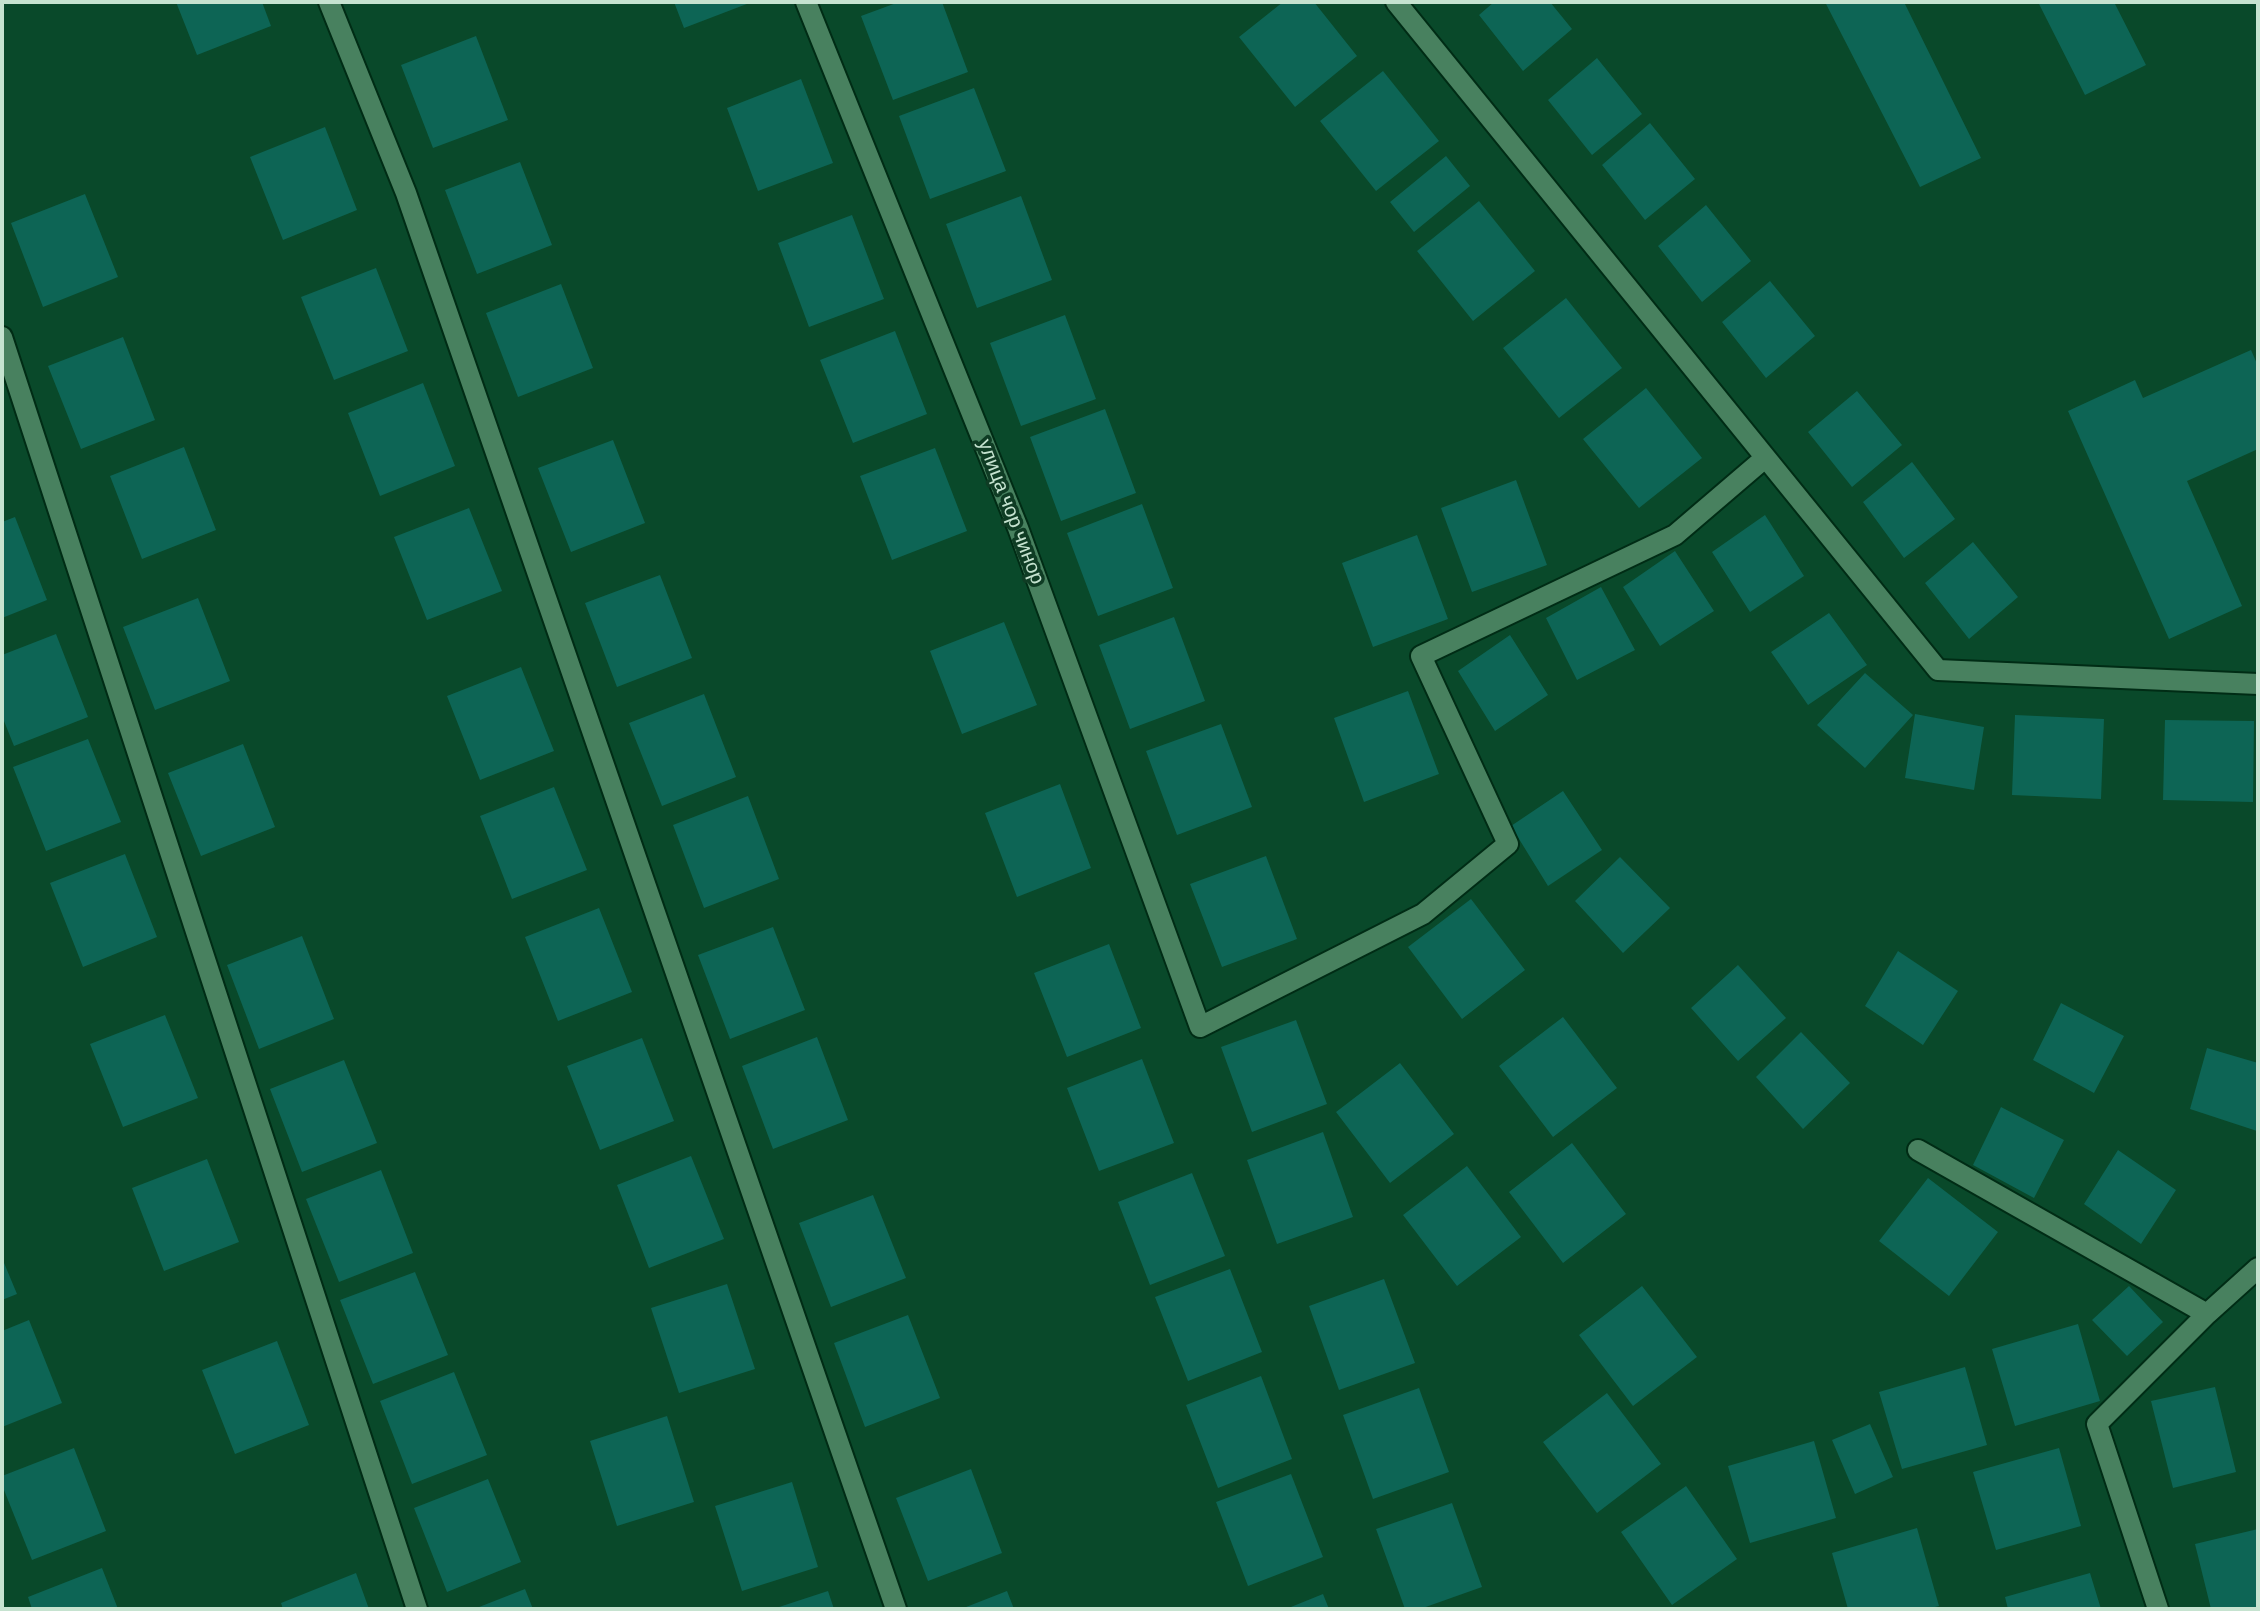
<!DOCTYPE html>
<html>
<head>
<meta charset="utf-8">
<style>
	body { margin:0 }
	#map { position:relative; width:2260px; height:1611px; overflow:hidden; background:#09492a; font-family:Poppins,sans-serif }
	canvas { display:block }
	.frame { position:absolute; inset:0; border:4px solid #c6e3d0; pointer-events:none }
</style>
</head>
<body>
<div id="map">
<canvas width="2260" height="1611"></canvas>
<div class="frame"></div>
</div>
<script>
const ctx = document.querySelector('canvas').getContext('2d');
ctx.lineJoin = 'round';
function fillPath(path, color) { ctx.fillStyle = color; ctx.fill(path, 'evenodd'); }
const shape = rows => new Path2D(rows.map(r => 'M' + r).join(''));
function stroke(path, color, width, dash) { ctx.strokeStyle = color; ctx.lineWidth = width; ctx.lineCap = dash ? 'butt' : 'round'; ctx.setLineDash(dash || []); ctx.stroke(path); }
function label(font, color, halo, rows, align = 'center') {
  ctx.font = font + ' Poppins,sans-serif'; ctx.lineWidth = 7; ctx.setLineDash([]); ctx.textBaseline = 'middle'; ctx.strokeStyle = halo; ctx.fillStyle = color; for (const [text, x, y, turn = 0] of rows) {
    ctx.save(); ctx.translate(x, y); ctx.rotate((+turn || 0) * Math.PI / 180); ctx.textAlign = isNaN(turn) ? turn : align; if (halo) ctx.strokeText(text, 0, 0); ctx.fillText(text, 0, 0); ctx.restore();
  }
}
const building = shape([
	[176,2,262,2,271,26,197,55],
	[674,2,752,2,684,28],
	[899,2,942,2,968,72,893,100,861,16],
	[1283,2,1314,2,1357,56,1295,107,1239,37],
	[1494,2,1550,2,1572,29,1523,71,1479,15],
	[1825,2,1904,2,1981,158,1920,187],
	[2038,2,2114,2,2146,65,2085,95],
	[476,36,508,120,433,148,401,65],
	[1597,58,1642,114,1592,155,1548,100],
	[1383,71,1439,141,1376,191,1320,121],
	[801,79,833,163,758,191,727,108],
	[974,88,1006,171,930,199,899,116],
	[1650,123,1695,179,1645,220,1602,165],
	[325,127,357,210,283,240,250,157],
	[1446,156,1470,186,1414,232,1390,202],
	[520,162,552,245,477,274,445,190],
	[85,194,118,277,43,307,11,223],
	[1021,196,1052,280,977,308,946,224],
	[1479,201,1535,271,1473,321,1417,251],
	[1706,205,1751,261,1702,302,1658,246],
	[852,215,884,299,809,327,778,243],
	[376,268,408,351,334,380,301,297],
	[1770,281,1815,336,1766,378,1722,322],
	[561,284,593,368,518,397,486,313],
	[1566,298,1622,368,1559,418,1503,348],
	[1065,315,1096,399,1021,426,990,343],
	[895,331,927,414,853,443,820,360],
	[123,337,155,420,81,449,48,366],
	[2251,350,2258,366,2258,449,2187,481,2242,606,2169,639,2068,411,2135,380,2143,398],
	[423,383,455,466,380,496,348,413],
	[1646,388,1702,458,1639,508,1583,439],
	[1857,391,1902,445,1852,487,1808,432],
	[1105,409,1136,493,1061,521,1030,437],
	[613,440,645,523,571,552,538,468],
	[184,447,216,530,142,559,110,476],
	[935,448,967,531,892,560,860,476],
	[1912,462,1955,519,1904,558,1863,502],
	[1516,480,1547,565,1472,592,1441,508],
	[1142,504,1173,588,1098,616,1067,533],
	[469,508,502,591,427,620,394,537],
	[1765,515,1804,576,1750,612,1712,552],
	[15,517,47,600,2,618,2,522],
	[1417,535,1448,619,1373,647,1342,563],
	[1973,542,2018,597,1969,639,1925,583],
	[1675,551,1714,611,1660,646,1623,587],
	[660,575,692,658,617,687,585,603],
	[1601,587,1635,650,1577,680,1546,618],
	[198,598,230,681,155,710,123,627],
	[1829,613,1867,665,1808,705,1771,652],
	[1174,617,1205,701,1130,729,1099,645],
	[1004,622,1037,705,962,734,930,651],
	[56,634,88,717,14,746,2,716,2,655],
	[1510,635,1548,695,1495,731,1458,671],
	[521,667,554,751,480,780,447,696],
	[1865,673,1913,715,1865,768,1817,725],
	[1408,691,1439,774,1364,802,1334,718],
	[704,694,736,777,662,806,629,723],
	[1915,714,1984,727,1974,790,1905,778],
	[2015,715,2104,719,2101,799,2012,795],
	[2165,720,2254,721,2253,802,2163,800],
	[1221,724,1252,807,1177,835,1146,751],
	[88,739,121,822,46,851,13,767],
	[243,744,275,827,201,856,168,773],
	[1060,784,1091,868,1017,897,985,813],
	[554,787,587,870,512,899,480,816],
	[1563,791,1602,850,1548,886,1511,826],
	[748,796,779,879,704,908,673,825],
	[125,854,157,937,83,967,50,883],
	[1266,856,1297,939,1222,967,1190,884],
	[1620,857,1670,908,1623,953,1575,901],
	[1471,899,1525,970,1462,1019,1408,947],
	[599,908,632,992,558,1021,525,937],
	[773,927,805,1010,730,1039,698,955],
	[302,936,334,1019,259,1049,227,965],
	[1109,944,1141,1028,1067,1057,1034,973],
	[1898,951,1958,991,1923,1045,1865,1006],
	[1738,965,1786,1018,1738,1061,1691,1008],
	[2061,1003,2124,1036,2094,1093,2033,1060],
	[165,1015,198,1098,123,1127,90,1044],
	[1563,1017,1617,1088,1553,1137,1499,1066],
	[1296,1020,1327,1104,1252,1132,1221,1047],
	[1801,1032,1850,1083,1803,1129,1756,1077],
	[817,1037,848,1120,773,1149,742,1066],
	[642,1038,674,1121,600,1150,567,1066],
	[2207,1048,2258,1063,2257,1131,2190,1109],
	[1142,1059,1174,1143,1099,1171,1067,1088],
	[344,1060,377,1143,302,1172,270,1089],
	[1400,1063,1454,1134,1390,1183,1336,1112],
	[2001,1107,2064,1140,2034,1198,1973,1165],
	[1323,1132,1353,1217,1277,1244,1247,1160],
	[1572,1143,1626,1214,1563,1263,1509,1192],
	[2118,1150,2176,1190,2141,1244,2084,1204],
	[691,1156,724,1239,649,1268,617,1185],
	[207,1159,239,1242,164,1271,132,1188],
	[1467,1166,1521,1237,1457,1286,1403,1215],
	[381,1170,413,1253,339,1282,306,1199],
	[1192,1173,1225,1256,1150,1285,1118,1202],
	[1928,1178,1998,1232,1949,1296,1879,1241],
	[873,1195,906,1278,831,1307,799,1223],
	[2,1258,17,1294,2,1300],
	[1230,1269,1262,1352,1188,1381,1155,1297],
	[415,1272,448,1355,373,1384,340,1300],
	[1384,1279,1415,1363,1339,1390,1309,1306],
	[727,1284,755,1369,679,1393,651,1308],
	[1642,1286,1697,1357,1633,1406,1579,1335],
	[2129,1286,2163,1322,2127,1356,2092,1320],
	[908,1315,940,1398,865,1427,834,1343],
	[29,1320,62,1403,2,1427,2,1331],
	[2078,1324,2100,1401,2015,1426,1992,1349],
	[277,1341,309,1425,235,1454,202,1370],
	[1965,1367,1987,1445,1902,1469,1879,1392],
	[454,1372,487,1455,412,1484,380,1401],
	[1261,1376,1292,1459,1218,1488,1186,1405],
	[2215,1387,2236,1472,2173,1488,2151,1401],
	[1419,1388,1449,1472,1373,1499,1343,1415],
	[1607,1393,1661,1464,1597,1513,1543,1442],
	[667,1416,694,1502,617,1526,590,1441],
	[1870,1424,1893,1477,1855,1494,1832,1440],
	[1814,1441,1836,1518,1750,1543,1728,1466],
	[74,1448,106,1531,32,1560,2,1485,2,1476],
	[2059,1448,2081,1526,1996,1550,1973,1472],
	[971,1469,1002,1553,928,1581,896,1498],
	[1291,1474,1323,1557,1248,1586,1216,1502],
	[488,1479,521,1562,447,1592,414,1508],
	[792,1482,818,1567,742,1591,715,1506],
	[1686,1486,1737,1559,1672,1605,1621,1532],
	[1452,1503,1482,1587,1420,1609,1405,1609,1376,1529],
	[1917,1528,1939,1606,1927,1609,1848,1609,1832,1553],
	[2258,1529,2258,1609,2211,1609,2195,1544],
	[102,1568,118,1609,32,1609,28,1597],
	[356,1573,369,1609,283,1609,281,1603],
	[2090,1573,2101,1609,2008,1609,2005,1597],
	[525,1589,533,1609,474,1609],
	[828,1591,834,1609,776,1609,776,1608],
	[1007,1591,1014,1609,961,1609],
	[1323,1594,1329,1609,1286,1609]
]);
const minor = shape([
	[329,2,406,193,896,1609],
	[806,2,1018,528,1200,1027,1423,914,1508,844,1421,656,1675,535,1765,458],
	[1396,2,1938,670,2258,684],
	[2,337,417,1609],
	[1918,1150,2207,1314],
	[2158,1609,2097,1424,2207,1314,2258,1268]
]);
const streetNames = [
	["улица чор чинор",1010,512,69]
];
fillPath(building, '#0d6555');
stroke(minor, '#002c15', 24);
stroke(minor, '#48815f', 20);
label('20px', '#c6e3d0', '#0f3c24', streetNames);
</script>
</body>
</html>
